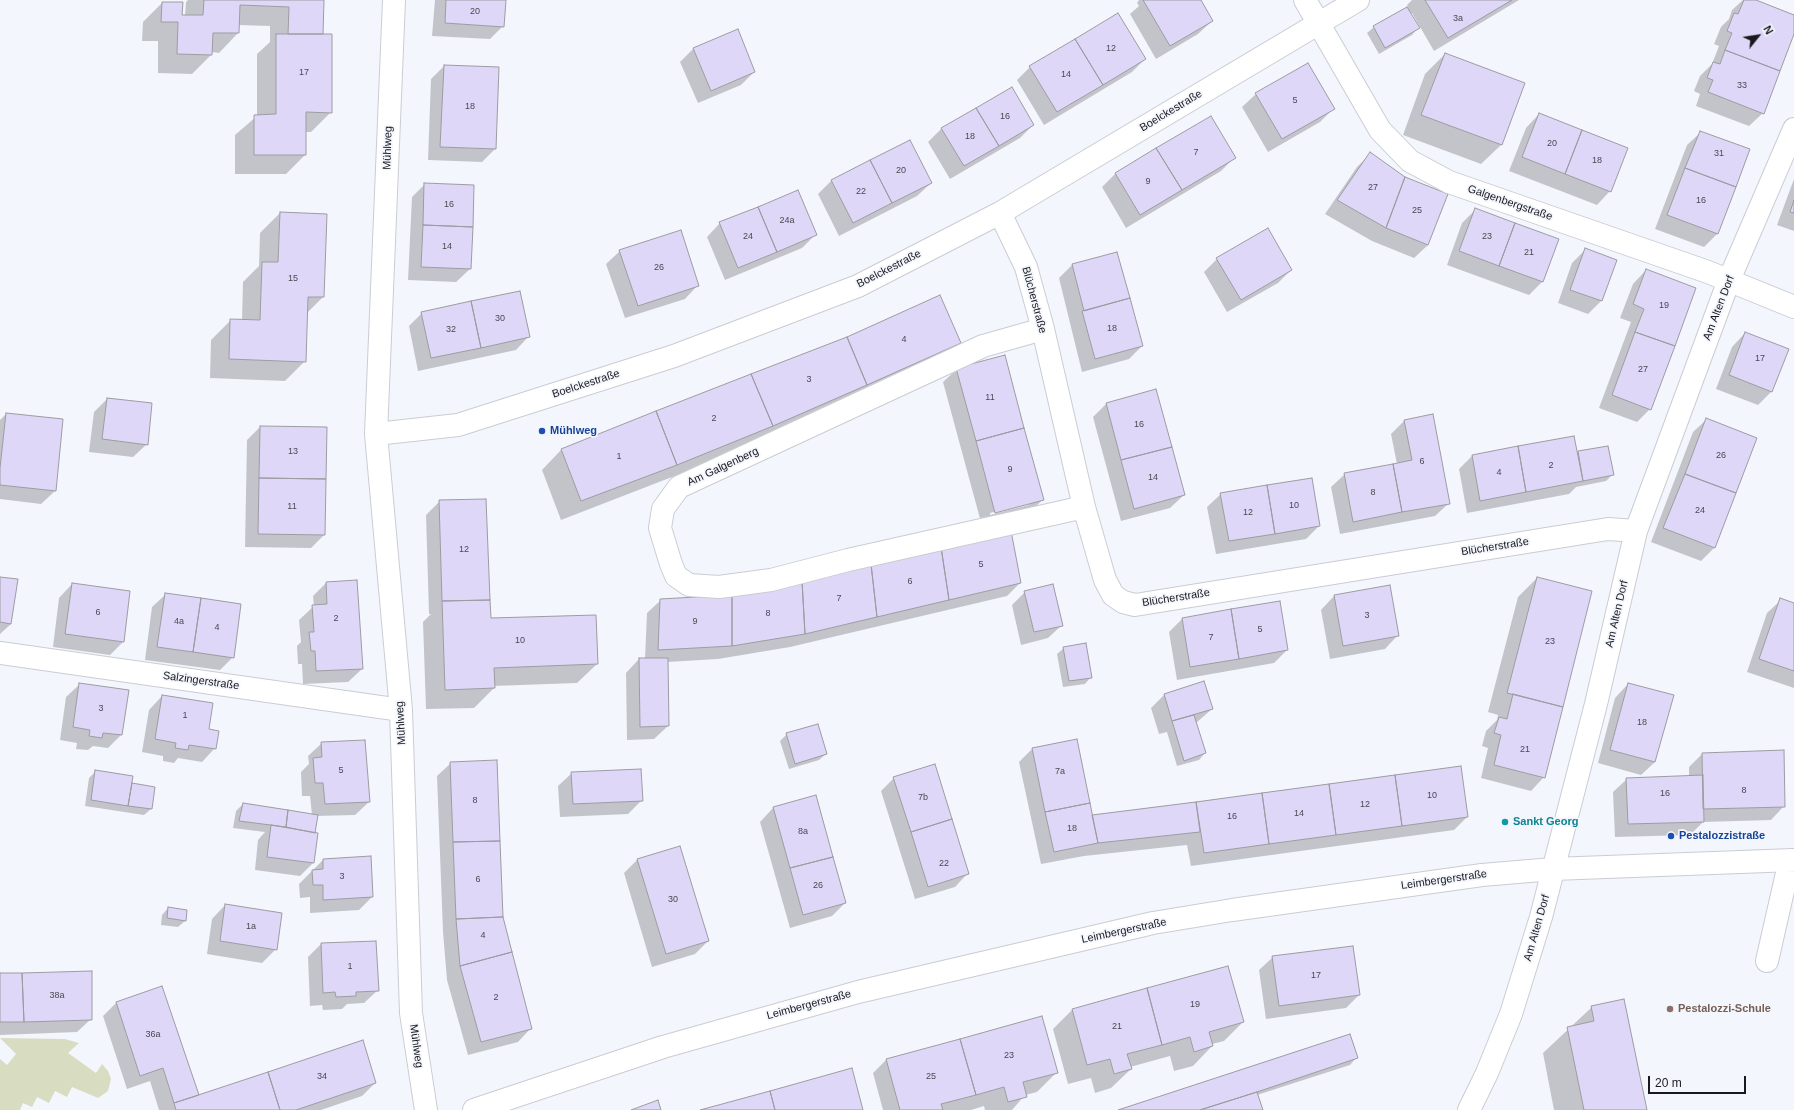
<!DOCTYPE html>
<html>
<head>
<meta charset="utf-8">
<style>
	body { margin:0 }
	#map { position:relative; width:1794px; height:1110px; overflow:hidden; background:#f3f6fd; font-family:Helvetica,sans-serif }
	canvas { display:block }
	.north { position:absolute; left:1738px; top:16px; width:40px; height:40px; -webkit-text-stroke:3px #f3f6fd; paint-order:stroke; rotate:60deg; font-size:11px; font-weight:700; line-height:16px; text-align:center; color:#18191c }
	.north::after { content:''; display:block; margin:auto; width:14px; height:18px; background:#18191c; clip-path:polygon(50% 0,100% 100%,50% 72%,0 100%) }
	.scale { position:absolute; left:1648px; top:1076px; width:98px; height:18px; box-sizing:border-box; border:2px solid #18191c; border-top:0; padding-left:5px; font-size:12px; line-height:14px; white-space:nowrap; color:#18191c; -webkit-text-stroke:3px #f3f6fd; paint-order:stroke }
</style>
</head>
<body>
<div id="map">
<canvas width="1794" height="1110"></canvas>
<div class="north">N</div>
<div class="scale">20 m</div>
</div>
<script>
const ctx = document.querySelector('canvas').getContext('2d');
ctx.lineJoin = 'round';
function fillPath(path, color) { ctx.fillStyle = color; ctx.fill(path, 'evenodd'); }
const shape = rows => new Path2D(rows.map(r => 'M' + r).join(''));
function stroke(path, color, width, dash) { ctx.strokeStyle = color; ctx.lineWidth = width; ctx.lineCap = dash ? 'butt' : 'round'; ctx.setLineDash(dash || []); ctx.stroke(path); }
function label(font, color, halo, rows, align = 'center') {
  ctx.font = font + ' Helvetica,sans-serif'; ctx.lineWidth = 3.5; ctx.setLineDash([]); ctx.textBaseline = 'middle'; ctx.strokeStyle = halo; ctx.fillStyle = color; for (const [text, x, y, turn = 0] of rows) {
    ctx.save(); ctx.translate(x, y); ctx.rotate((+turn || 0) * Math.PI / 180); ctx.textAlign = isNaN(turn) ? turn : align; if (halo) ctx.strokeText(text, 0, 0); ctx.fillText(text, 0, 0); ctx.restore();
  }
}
const green = shape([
	[0,1038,65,1039,79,1043,68,1053,96,1073,102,1064,108,1071,111,1079,108,1091,98,1098,72,1087,67,1097,55,1091,49,1103,37,1097,32,1107,23,1103,20,1110,0,1110,0,1059,7,1065,16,1054]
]);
const shadow = shape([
	[188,0,323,0,322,35,331,112,311,132,305,132,305,155,286,174,235,174,235,135,257,116,257,54,270,42,270,26,238,25,238,33,219,53,212,52,211,55,192,74,158,73,158,41,142,41,143,22,162,3,181,16,185,16,186,2],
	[435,0,505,0,503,26,490,39,432,36],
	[1139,0,1200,0,1212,21,1198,34,1156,59,1130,14,1139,6,1137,3],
	[1412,0,1519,0,1434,51,1412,13,1410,14,1418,28,1412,35,1379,54,1367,33,1374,27,1408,7,1407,5],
	[1743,0,1753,0,1794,16,1794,33,1763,113,1749,126,1696,106,1700,94,1694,91,1700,76,1712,64,1719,46,1714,44,1721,27,1729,19,1732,10],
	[737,31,754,72,741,85,698,103,680,62,693,49],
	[1445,54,1523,84,1501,145,1481,164,1403,135,1425,74],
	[1145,59,1132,72,1044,125,1017,80,1030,67],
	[444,66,495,149,482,162,428,160,431,79],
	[1011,88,1033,125,1020,138,950,179,928,142,941,129],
	[1256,94,1333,109,1320,122,1268,152,1242,107],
	[1539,114,1610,191,1597,205,1509,171,1526,128],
	[1210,117,1234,158,1221,171,1126,228,1102,187,1115,174],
	[1701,132,1718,233,1704,247,1655,229,1687,145],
	[909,141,931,183,917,196,839,236,818,194,831,181],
	[1370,154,1428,245,1414,258,1372,241,1325,214,1357,167],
	[1794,179,1794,231,1777,225],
	[425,184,470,269,456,282,408,280,412,197],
	[1475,210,1558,240,1542,282,1529,295,1447,265,1462,223],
	[280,213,326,215,323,297,306,314,305,361,285,381,210,378,211,340,231,320,242,321,243,282,259,266,260,233],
	[720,223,815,235,802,248,725,280,707,237],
	[1585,250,1616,260,1601,301,1588,314,1558,303,1572,263],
	[620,251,698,285,685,299,625,318,606,264],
	[1116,253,1142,346,1129,359,1082,372,1059,278,1072,265],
	[1217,259,1291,270,1278,283,1227,312,1204,272],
	[1646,270,1650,409,1637,422,1599,408,1631,322,1620,318,1633,284],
	[422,313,529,336,516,350,418,371,409,326],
	[1745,333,1772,391,1758,405,1716,389,1732,347],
	[847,338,960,343,941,363,752,446,561,520,542,470,561,450],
	[957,369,1043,499,1030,513,982,526,943,382],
	[1029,503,1029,505,990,515,990,513],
	[107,399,147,444,133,457,89,452,94,412],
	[1106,404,1184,495,1170,508,1121,521,1093,417],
	[6,414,55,491,41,504,0,499,0,420],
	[1707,419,1756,438,1714,548,1701,561,1651,542,1693,432],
	[1404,421,1449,503,1435,516,1340,534,1331,487,1345,474,1397,464,1391,434],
	[260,427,326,428,324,535,311,548,245,547,247,440],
	[1607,447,1612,475,1606,481,1576,487,1569,494,1467,513,1459,469,1472,456,1577,453],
	[1221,494,1319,526,1306,539,1216,554,1207,507],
	[440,501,490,619,597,664,577,683,493,686,494,688,474,708,426,709,423,622,431,614,429,614,426,515],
	[0,578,11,624,0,634],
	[1537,578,1544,777,1531,791,1481,778,1488,748,1482,746,1486,731,1497,720,1498,715,1488,712,1518,597],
	[326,583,362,669,348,682,303,684,302,664,298,664,297,646,301,642,299,620,314,606,313,596],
	[1020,583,1007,596,790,647,718,659,667,662,668,726,654,739,627,740,626,673,639,659,645,659,647,613,661,600],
	[72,584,123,642,110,655,53,647,59,598],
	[1025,592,1062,625,1048,638,1021,645,1012,605],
	[166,594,233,657,220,670,145,660,152,607],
	[1334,596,1398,635,1385,649,1330,659,1321,610],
	[1781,600,1794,604,1794,688,1747,672,1767,613],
	[1182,619,1287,650,1274,663,1177,680,1169,632],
	[1064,648,1091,677,1085,684,1063,687,1057,654],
	[1204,683,1212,709,1196,723,1205,753,1199,760,1177,766,1167,732,1159,734,1151,708,1164,695],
	[80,684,121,735,108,748,93,746,88,750,76,749,77,743,60,740,66,697],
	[1628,684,1672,696,1655,762,1641,775,1598,763,1615,698],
	[162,696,208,730,215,748,202,762,178,758,174,763,163,761,163,756,142,752,149,710],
	[787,734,826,754,819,760,789,769,780,741],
	[322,743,369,802,355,815,316,816,313,863,300,876,255,870,258,840,265,832,233,828,236,811,243,804,312,815,310,796,302,796,301,772,309,764,308,756],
	[1033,748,1092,816,1460,767,1467,817,1454,830,1191,866,1187,845,1084,856,1041,864,1019,762],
	[1702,754,1784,806,1771,820,1703,822,1690,835,1615,837,1613,792,1627,779,1689,777,1689,767],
	[451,763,531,1028,518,1042,468,1055,447,980,443,932,437,776],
	[96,771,131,784,154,787,151,809,144,815,85,806,89,778],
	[572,773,641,801,628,814,560,817,558,786],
	[894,778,968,873,955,887,915,899,881,791],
	[815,797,845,903,832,916,790,928,760,822,773,808],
	[680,847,708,941,695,954,652,967,624,873,637,860],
	[323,860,372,897,359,910,310,913,310,897,300,898,299,884],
	[225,905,276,949,262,963,207,954,212,919],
	[168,908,186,911,185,921,178,927,161,925,162,915],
	[321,944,378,990,364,1003,347,1004,342,1009,323,1010,322,1005,310,1006,308,957],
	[1273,957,1359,995,1346,1008,1266,1019,1259,970],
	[1228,967,1243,1022,1224,1041,1212,1044,1212,1046,1193,1066,1174,1071,1170,1056,1130,1067,1131,1069,1111,1088,1095,1093,1091,1078,1068,1084,1053,1029,1072,1010],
	[0,974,91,1019,77,1032,0,1035],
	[116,1003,198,1096,375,1083,362,1096,321,1110,159,1110,150,1081,127,1089,103,1016],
	[1592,1007,1646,1110,1554,1110,1543,1053],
	[1042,1017,1057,1072,1037,1092,1025,1095,1012,1110,985,1110,984,1106,971,1110,883,1110,873,1073,886,1060],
	[1356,1058,1350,1065,1257,1095,1262,1110,1121,1110]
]);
const building = shape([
	[204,0,324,0,323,34,288,34,289,7,240,5,239,33,213,33,212,55,177,54,178,22,161,22,162,2,183,2,182,15,203,15,204,0],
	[446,0,506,0,504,27,445,23,446,0],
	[1143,0,1201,0,1213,21,1170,46,1143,0],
	[1425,0,1512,0,1448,38,1425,0],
	[1744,0,1756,0,1794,15,1794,34,1780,71,1725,50,1732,33,1727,31,1734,13,1738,14,1744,0],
	[1407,7,1420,28,1385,48,1373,26,1407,7],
	[1118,13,1146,59,1103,85,1075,39,1118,13],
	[738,29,755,72,711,91,693,48,738,29],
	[276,34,332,34,332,113,306,112,306,155,254,155,254,115,276,114,276,34],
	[1075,39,1103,85,1057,112,1029,66,1075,39],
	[1725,50,1780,71,1764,114,1708,92,1713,80,1707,78,1713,62,1720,64,1725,50],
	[1445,53,1525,83,1502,145,1421,115,1445,53],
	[1308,63,1335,109,1282,139,1255,93,1308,63],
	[444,65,499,67,496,149,440,147,444,65],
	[1012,87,1034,125,999,146,976,108,1012,87],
	[976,108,999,146,964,166,941,128,976,108],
	[1539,113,1582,130,1565,174,1522,157,1539,113],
	[1211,116,1236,158,1182,190,1156,148,1211,116],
	[1582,130,1628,148,1611,192,1565,174,1582,130],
	[1700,131,1750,149,1736,187,1685,168,1700,131],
	[910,140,932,183,892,203,870,160,910,140],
	[1156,148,1182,190,1140,215,1115,173,1156,148],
	[1370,152,1405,177,1386,228,1337,200,1370,152],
	[870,160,892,203,853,223,831,180,870,160],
	[1685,168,1736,187,1718,234,1667,215,1685,168],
	[1405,177,1448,194,1428,245,1386,228,1405,177],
	[424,183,474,185,473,227,423,225,424,183],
	[798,190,817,235,777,252,758,207,798,190],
	[1794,200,1794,213,1790,212,1794,200],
	[758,207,777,252,738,268,719,222,758,207],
	[1475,208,1515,223,1499,266,1459,251,1475,208],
	[280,212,327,214,324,297,308,297,306,362,229,359,230,319,260,320,262,262,278,262,280,212],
	[1515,223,1559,239,1543,282,1499,266,1515,223],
	[423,225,473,227,471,269,421,267,423,225],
	[1268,228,1292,270,1241,300,1216,258,1268,228],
	[681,230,699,286,638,306,619,250,681,230],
	[1585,248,1617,260,1602,301,1570,290,1585,248],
	[1117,252,1130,298,1084,311,1072,264,1117,252],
	[1646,269,1696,288,1675,346,1635,332,1644,309,1633,304,1646,269],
	[520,291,530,337,481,348,471,301,520,291],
	[940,295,961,343,867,385,847,337,940,295],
	[1130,298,1143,346,1095,359,1082,311,1130,298],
	[471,301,481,348,431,358,421,312,471,301],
	[1635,332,1675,346,1651,410,1612,395,1635,332],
	[1745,332,1789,349,1772,392,1729,375,1745,332],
	[847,337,867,385,773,426,751,374,847,337],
	[1005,355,1024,428,976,441,956,368,1005,355],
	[751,374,773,426,677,465,656,411,751,374],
	[1156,389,1172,447,1121,460,1106,403,1156,389],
	[107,398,152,403,148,445,102,439,107,398],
	[656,411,677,465,581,501,561,449,656,411],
	[6,413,63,419,56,491,0,485,0,468,6,413],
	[1433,414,1450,504,1402,512,1393,464,1412,460,1404,420,1433,414],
	[1706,418,1757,438,1736,493,1685,474,1706,418],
	[260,426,327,427,326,479,259,478,260,426],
	[1024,428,1044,500,995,513,976,441,1024,428],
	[1574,436,1583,481,1526,492,1518,446,1574,436],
	[1518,446,1526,492,1480,501,1472,455,1518,446],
	[1608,446,1614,475,1583,481,1578,451,1608,446],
	[1172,447,1185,495,1134,509,1121,460,1172,447],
	[1393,464,1402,512,1353,522,1344,473,1393,464],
	[1685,474,1736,493,1715,548,1663,528,1685,474],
	[259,478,326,479,325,535,258,534,259,478],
	[1312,478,1320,526,1275,534,1267,485,1312,478],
	[1267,485,1275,534,1229,541,1220,493,1267,485],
	[486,499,490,600,442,601,439,500,486,499],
	[1011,531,1021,583,949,600,941,547,1011,531],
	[941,547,949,600,877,617,871,564,941,547],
	[871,564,877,617,805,634,802,581,871,564],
	[0,577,18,579,11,624,0,622,0,577],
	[1537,577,1592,591,1563,707,1507,693,1537,577],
	[357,580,363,669,316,671,315,651,311,651,309,632,314,632,312,605,327,604,326,582,357,580],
	[802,581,805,634,732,646,732,595,802,581],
	[72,583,130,591,124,642,65,634,72,583],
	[1053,584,1063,626,1034,632,1024,591,1053,584],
	[1390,585,1399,636,1343,646,1334,595,1390,585],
	[165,593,201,598,193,652,157,647,165,593],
	[732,595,732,646,658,650,660,599,732,595],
	[201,598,241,604,234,658,193,652,201,598],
	[1780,598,1794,603,1794,671,1759,659,1780,598],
	[490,600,491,618,596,615,598,664,494,668,495,688,445,690,442,601,490,600],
	[1280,601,1288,650,1239,659,1231,609,1280,601],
	[1231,609,1239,659,1190,667,1182,618,1231,609],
	[1086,643,1092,678,1069,681,1063,647,1086,643],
	[639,658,668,658,669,726,640,727,639,658],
	[1204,681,1213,709,1172,721,1164,694,1204,681],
	[79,683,129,690,122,735,103,733,102,738,89,736,90,730,73,727,79,683],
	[1628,683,1674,695,1655,762,1610,750,1628,683],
	[1513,694,1563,707,1545,778,1494,765,1501,735,1494,733,1499,717,1507,719,1513,694],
	[162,695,213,703,209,729,219,731,216,749,189,745,188,750,175,748,176,743,155,739,162,695],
	[1194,715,1206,753,1184,761,1172,721,1194,715],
	[818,724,827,754,795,764,786,733,818,724],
	[1077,739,1090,803,1045,812,1032,748,1077,739],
	[365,740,370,802,325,804,323,783,315,783,313,758,322,757,321,742,365,740],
	[1784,750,1785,807,1703,809,1702,753,1784,750],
	[497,760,500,841,453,842,450,762,497,760],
	[935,764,952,819,911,832,893,777,935,764],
	[1461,766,1468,817,1402,826,1395,775,1461,766],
	[641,769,643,801,573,804,571,772,641,769],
	[95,770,133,776,128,806,91,800,95,770],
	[1395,775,1402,826,1336,835,1329,784,1395,775],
	[1703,775,1704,822,1628,824,1626,778,1703,775],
	[132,783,155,787,152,809,128,806,132,783],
	[1329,784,1336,835,1269,844,1262,793,1329,784],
	[1262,793,1269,844,1204,853,1196,802,1262,793],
	[816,795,833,857,790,868,773,807,816,795],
	[1196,802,1200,832,1098,843,1092,815,1196,802],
	[243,803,288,810,286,827,239,821,243,803],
	[1090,803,1098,843,1054,852,1045,812,1090,803],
	[288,810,318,815,315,833,286,827,288,810],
	[952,819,969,874,928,887,911,832,952,819],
	[271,825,318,833,314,863,267,857,271,825],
	[500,841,503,917,456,919,453,842,500,841],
	[680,846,709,941,666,954,637,859,680,846],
	[371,856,373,897,323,900,323,885,313,885,312,870,323,869,323,859,371,856],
	[833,857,846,903,803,915,790,868,833,857],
	[225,904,282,913,277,950,220,941,225,904],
	[168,907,187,910,186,921,167,918,168,907],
	[503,917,512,952,460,966,456,919,503,917],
	[376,941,379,991,356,992,356,996,336,997,335,992,323,993,321,943,376,941],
	[1353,946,1360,995,1279,1006,1272,956,1353,946],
	[512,952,532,1029,481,1042,460,966,512,952],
	[1228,966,1244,1022,1209,1032,1213,1046,1194,1052,1190,1037,1162,1045,1147,988,1228,966],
	[92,971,92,1020,24,1022,22,973,92,971],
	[0,973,22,973,24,1022,0,1022,0,973],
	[162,986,199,1095,174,1103,163,1068,140,1076,116,1002,162,986],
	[1147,988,1162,1045,1127,1054,1132,1069,1114,1074,1110,1059,1087,1065,1072,1009,1147,988],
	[1624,999,1647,1110,1584,1110,1567,1027,1594,1021,1591,1006,1624,999],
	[1042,1016,1058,1073,1023,1082,1027,1097,1008,1102,1004,1087,976,1095,960,1039,1042,1016],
	[1350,1034,1358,1058,1257,1092,1200,1110,1118,1110,1350,1034],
	[960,1039,976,1095,941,1104,943,1110,900,1110,886,1059,960,1039],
	[363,1040,376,1083,296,1110,280,1110,268,1072,363,1040],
	[852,1068,863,1110,775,1110,770,1091,852,1068],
	[268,1072,280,1110,176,1110,174,1103,268,1072],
	[770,1091,775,1110,700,1110,770,1091],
	[1257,1092,1263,1110,1200,1110,1257,1092],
	[658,1100,661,1110,631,1110,658,1100]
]);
const minor = shape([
	[394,0,376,434,401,710,411,1013,426,1110],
	[1305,0,1380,130,1410,161,1449,182,1708,272,1794,307],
	[1000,213,1026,267,1043,329,1084,507,1105,580,1113,595,1123,602,1135,605,1608,529,1636,531],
	[1043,329,983,346,679,487,663,509,660,528,671,564,676,576,689,585,719,587,771,580,848,560,1084,507],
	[376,434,458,425,674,356,858,286,1000,213,1358,0],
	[0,653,401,710],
	[1767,961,1790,860],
	[474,1110,663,1047,858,992,1153,923,1232,910,1482,875,1553,869,1794,860],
	[1469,1110,1487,1073,1511,1014,1541,917,1596,704,1636,531,1729,280,1794,129]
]);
const markers = [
	[542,431,4,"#1a4fb4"],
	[1505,822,4,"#0f9aa8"],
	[1671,836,4,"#1a4fb4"],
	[1670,1009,4,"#8d6e63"]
];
const numberNames = [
	["20",475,12],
	["3a",1458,19],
	["12",1111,49],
	["17",304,73],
	["14",1066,75],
	["33",1742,86],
	["5",1295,101],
	["18",470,107],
	["16",1005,117],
	["18",970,137],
	["20",1552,144],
	["7",1196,153],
	["31",1719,154],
	["18",1597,161],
	["20",901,171],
	["9",1148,182],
	["27",1373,188],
	["22",861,192],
	["16",1701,201],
	["16",449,205],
	["25",1417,211],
	["24a",787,221],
	["24",748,237],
	["23",1487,237],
	["14",447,247],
	["21",1529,253],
	["26",659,268],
	["15",293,279],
	["19",1664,306],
	["30",500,319],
	["18",1112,329],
	["32",451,330],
	["4",904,340],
	["17",1760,359],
	["27",1643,370],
	["3",809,380],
	["11",990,398],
	["2",714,419],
	["16",1139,425],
	["13",293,452],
	["26",1721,456],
	["1",619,457],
	["6",1422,462],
	["2",1551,466],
	["9",1010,470],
	["4",1499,473],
	["14",1153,478],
	["8",1373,493],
	["10",1294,506],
	["11",292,507],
	["24",1700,511],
	["12",1248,513],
	["12",464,550],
	["5",981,565],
	["6",910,582],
	["7",839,599],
	["6",98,613],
	["8",768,614],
	["3",1367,616],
	["2",336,619],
	["4a",179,622],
	["9",695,622],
	["4",217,628],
	["5",1260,630],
	["7",1211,638],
	["10",520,641],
	["23",1550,642],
	["3",101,709],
	["1",185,716],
	["18",1642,723],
	["21",1525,750],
	["5",341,771],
	["7a",1060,772],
	["8",1744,791],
	["16",1665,794],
	["10",1432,796],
	["7b",923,798],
	["8",475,801],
	["12",1365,805],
	["14",1299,814],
	["16",1232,817],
	["18",1072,829],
	["8a",803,832],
	["22",944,864],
	["3",342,877],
	["6",478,880],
	["26",818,886],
	["30",673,900],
	["1a",251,927],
	["4",483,936],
	["1",350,967],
	["17",1316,976],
	["38a",57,996],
	["2",496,998],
	["19",1195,1005],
	["21",1117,1027],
	["36a",153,1035],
	["23",1009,1056],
	["34",322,1077],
	["25",931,1077]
];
const streetNames = [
	["Boelckestraße",1171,111,-31],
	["Mühlweg",388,148,-88],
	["Galgenbergstraße",1510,203,19],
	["Boelckestraße",889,269,-27],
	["Blücherstraße",1034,300,75],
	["Am Alten Dorf",1719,308,-69],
	["Boelckestraße",586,384,-18],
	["Am Galgenberg",723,467,-25],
	["Blücherstraße",1495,547,-9],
	["Blücherstraße",1176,598,-9],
	["Am Alten Dorf",1617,614,-77],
	["Salzingerstraße",201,681,8],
	["Mühlweg",401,723,-93],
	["Leimbergerstraße",1444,880,-8],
	["Am Alten Dorf",1537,928,-74],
	["Leimbergerstraße",1124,931,-12],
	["Leimbergerstraße",809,1005,-15],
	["Mühlweg",416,1046,82]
];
const transitNames = [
	["Mühlweg",550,431],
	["Pestalozzistraße",1679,836]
];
const cultureNames = [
	["Sankt Georg",1513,822]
];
const educationNames = [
	["Pestalozzi-Schule",1678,1009]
];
fillPath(green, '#d8ddc1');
fillPath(shadow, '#0003');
fillPath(building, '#dfd7f7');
stroke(building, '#9d9ba2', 1);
stroke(minor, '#c9cdd3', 24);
stroke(minor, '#fff', 22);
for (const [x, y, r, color] of markers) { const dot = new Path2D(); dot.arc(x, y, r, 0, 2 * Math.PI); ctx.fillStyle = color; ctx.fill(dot); stroke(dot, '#f3f6fd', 1.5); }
label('9px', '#4a4853', null, numberNames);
label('11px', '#18191c', '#f3f6fd', streetNames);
label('bold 11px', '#164399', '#f3f6fd', transitNames, 'left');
label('bold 11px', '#0d838f', '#f3f6fd', cultureNames, 'left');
label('bold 11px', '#785e54', '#f3f6fd', educationNames, 'left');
</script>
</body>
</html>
